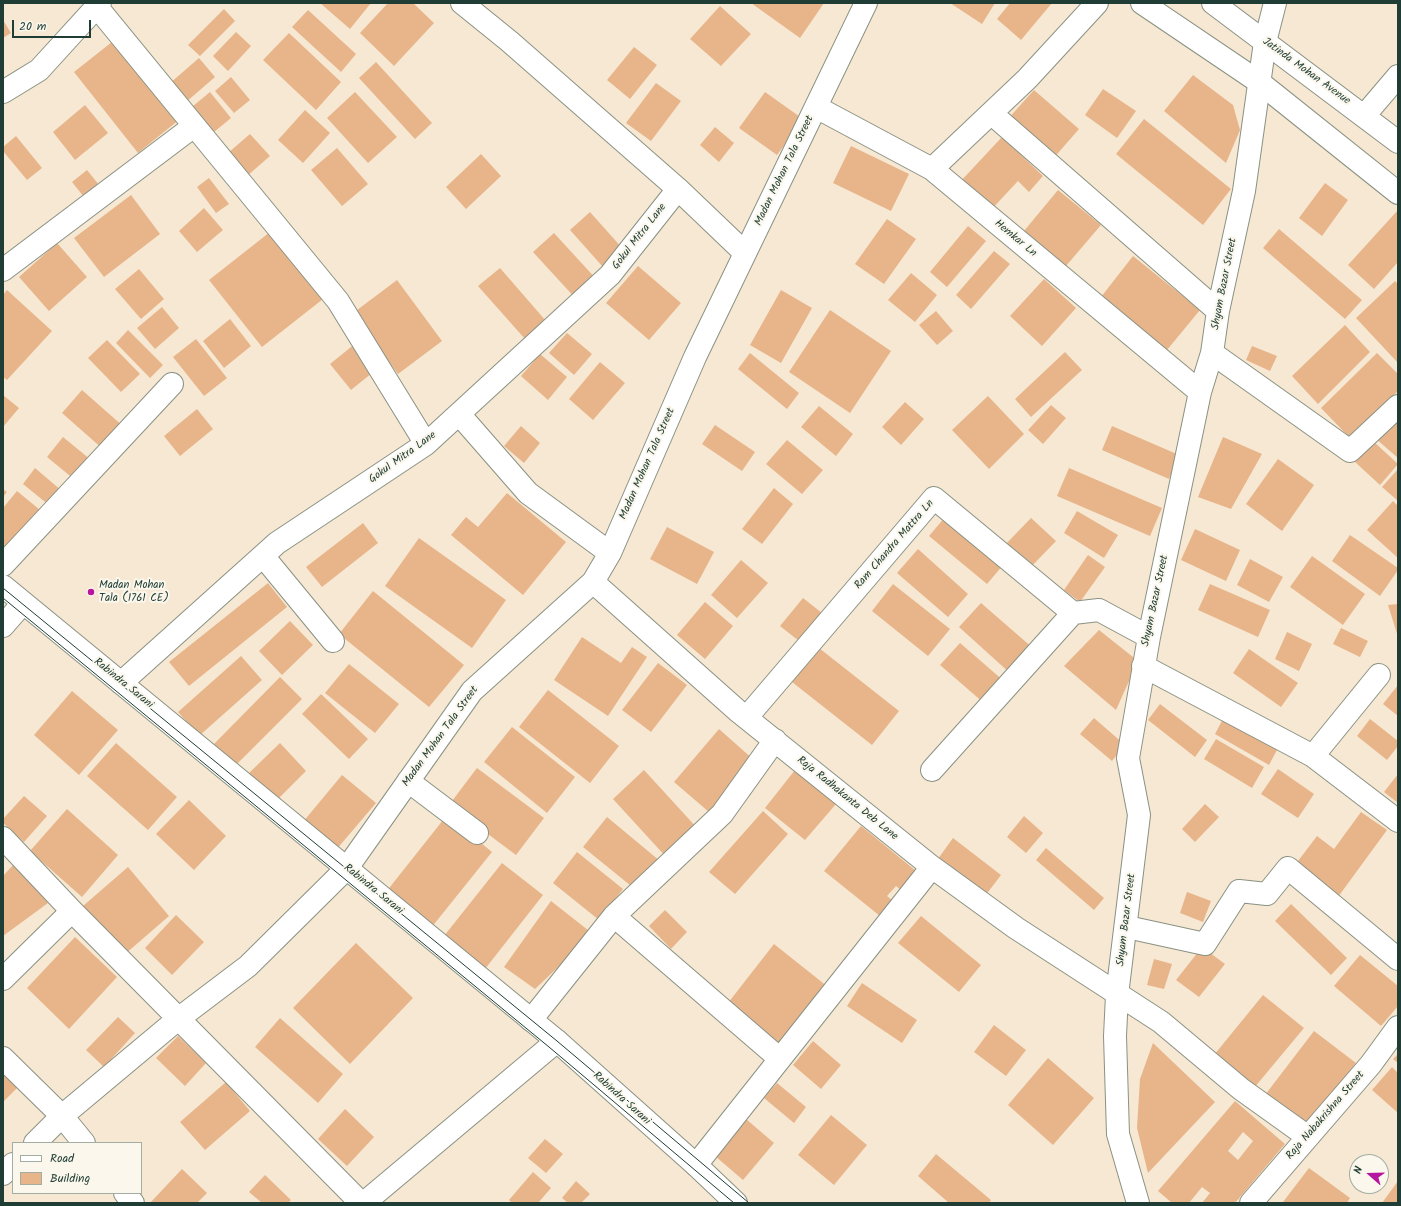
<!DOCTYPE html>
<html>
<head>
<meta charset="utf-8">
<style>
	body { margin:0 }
	#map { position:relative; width:1401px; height:1206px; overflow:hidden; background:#f6e8d2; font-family:Kalam,sans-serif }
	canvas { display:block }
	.frame { position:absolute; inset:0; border:4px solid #1f3d34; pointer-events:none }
	.legend { position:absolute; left:12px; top:1142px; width:130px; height:52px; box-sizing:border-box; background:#fbf7ec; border:1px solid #a3ada2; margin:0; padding:5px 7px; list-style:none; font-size:12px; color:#1f3d34 }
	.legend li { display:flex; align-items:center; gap:8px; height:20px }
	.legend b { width:20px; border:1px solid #a3ada2 }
	.north { position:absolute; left:1349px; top:1154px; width:40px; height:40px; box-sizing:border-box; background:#fbf7ec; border:1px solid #a3ada2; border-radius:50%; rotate:290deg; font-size:11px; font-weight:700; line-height:16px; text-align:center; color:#1f3d34 }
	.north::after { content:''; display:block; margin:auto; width:14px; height:18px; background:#b5179e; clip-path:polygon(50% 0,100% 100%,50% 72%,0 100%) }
	.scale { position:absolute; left:12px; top:20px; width:79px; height:18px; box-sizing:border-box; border:2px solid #1f3d34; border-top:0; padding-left:5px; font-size:12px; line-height:14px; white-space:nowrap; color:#1f3d34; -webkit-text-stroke:3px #fbf7ec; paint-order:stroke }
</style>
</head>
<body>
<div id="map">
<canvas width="1401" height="1206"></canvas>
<div class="frame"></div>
<ul class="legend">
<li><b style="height:5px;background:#fff"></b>Road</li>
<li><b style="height:11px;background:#e8b58b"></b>Building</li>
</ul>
<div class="north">N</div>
<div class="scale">20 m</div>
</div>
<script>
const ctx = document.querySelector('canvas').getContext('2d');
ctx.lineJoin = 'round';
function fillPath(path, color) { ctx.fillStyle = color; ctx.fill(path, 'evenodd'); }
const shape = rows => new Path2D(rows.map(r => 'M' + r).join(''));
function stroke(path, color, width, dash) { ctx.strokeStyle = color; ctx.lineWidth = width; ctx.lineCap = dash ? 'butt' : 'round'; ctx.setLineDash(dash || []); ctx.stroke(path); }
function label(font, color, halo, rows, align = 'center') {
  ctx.font = font + ' Kalam,sans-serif'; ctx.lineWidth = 4; ctx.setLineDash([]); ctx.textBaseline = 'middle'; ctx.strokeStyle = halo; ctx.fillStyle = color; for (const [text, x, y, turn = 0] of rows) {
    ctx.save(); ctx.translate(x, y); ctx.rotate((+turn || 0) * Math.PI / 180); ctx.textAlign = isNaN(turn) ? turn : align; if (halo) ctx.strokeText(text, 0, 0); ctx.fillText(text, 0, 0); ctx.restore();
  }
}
const building = shape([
	[320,3,371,3,350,29],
	[388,3,413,3,434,23,394,66,360,33],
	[751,3,824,3,800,38],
	[950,3,995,3,982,24],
	[1010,3,1052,3,1021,40,997,19],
	[720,6,751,34,721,66,690,39],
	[224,9,235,21,200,56,188,45],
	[308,10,356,54,341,72,292,27],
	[3,20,11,33,3,38],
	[236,32,251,46,228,71,213,56],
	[289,33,341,82,316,110,263,60],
	[117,38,180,119,138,153,74,72],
	[634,47,657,65,630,99,607,80],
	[199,58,215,77,185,103,169,84],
	[376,62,432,123,415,139,359,78],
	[1193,75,1233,105,1240,130,1226,163,1164,111],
	[231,77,250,100,234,113,215,91],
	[656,83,681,101,651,141,626,123],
	[1103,89,1136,111,1117,138,1085,115],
	[1034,90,1079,129,1052,160,1007,120],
	[210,92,231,118,208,137,187,111],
	[355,92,397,137,368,163,327,118],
	[765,92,803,119,777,155,739,128],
	[85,105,108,133,75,160,53,132],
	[305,110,330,133,303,163,278,140],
	[1144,119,1231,189,1203,225,1116,154],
	[715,127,734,143,719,162,700,145],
	[250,134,270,156,247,176,228,153],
	[16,136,42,168,27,180,3,151,3,147],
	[1002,137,1043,176,1029,192,1018,181,989,212,959,183],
	[851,146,909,174,891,211,833,183],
	[337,148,368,184,342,206,311,170],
	[481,154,501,176,466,209,446,187],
	[87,170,103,190,88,202,72,182],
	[209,178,229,204,216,213,197,187],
	[1325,183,1348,200,1322,236,1299,218],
	[1058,190,1101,225,1066,266,1024,231],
	[131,195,160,234,104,277,74,238],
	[204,208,223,230,197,252,179,231],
	[1398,210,1398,262,1374,289,1348,265],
	[590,212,623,249,603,267,570,230],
	[887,219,916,239,884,284,855,264],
	[968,226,986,241,947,287,930,272],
	[1279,229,1362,300,1345,319,1263,248],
	[270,232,323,299,262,347,209,280],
	[554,233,598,281,577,300,533,252],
	[57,243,87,277,49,311,19,277],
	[994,251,1010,264,971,309,956,295],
	[1133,256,1200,310,1167,350,1101,297],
	[638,266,681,303,649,340,606,303],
	[500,268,546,321,525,339,478,286],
	[139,269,164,299,141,319,115,289],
	[911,273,937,295,915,322,888,300],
	[1044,279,1076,308,1042,346,1010,316],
	[397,280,442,341,398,374,353,313],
	[1395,281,1398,284,1398,363,1356,318],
	[7,290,52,331,7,380,3,377,3,295],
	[781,290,812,308,781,363,750,345],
	[162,307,179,328,155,349,137,328],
	[830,310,891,351,850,413,789,372],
	[936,311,953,331,937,345,919,325],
	[230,319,251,346,224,368,203,341],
	[1345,325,1370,352,1318,404,1292,376],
	[128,330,163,365,150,378,116,343],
	[567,333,592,354,574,375,549,353],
	[196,339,227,378,204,396,173,357],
	[107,340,140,374,121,392,88,358],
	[356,343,377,369,351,390,330,364],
	[1252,346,1277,356,1270,371,1246,360],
	[1065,352,1082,370,1031,417,1015,399],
	[750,353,799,393,787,409,738,369],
	[1377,353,1398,374,1398,391,1350,438,1321,408],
	[540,354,567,377,548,400,521,376],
	[600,362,625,383,593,420,569,399],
	[82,390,124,427,104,450,62,413],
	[3,395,19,408,3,427],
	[988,396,1024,434,989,469,952,430],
	[905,402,924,419,901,445,882,427],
	[1051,405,1066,418,1043,444,1028,430],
	[819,406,853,434,836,456,801,427],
	[197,409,213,429,180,456,164,436],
	[1398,412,1398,458,1375,438],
	[715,425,755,452,742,471,702,444],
	[521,426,540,443,524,463,504,446],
	[1112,426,1179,455,1169,479,1102,450],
	[63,437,91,460,75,480,47,457],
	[1223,437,1262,454,1231,509,1198,497],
	[787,440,823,470,802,494,766,464],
	[1373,441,1398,464,1380,485,1355,462],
	[1278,459,1314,485,1282,531,1246,504],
	[35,468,62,491,50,506,23,484],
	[1069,468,1162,508,1150,536,1057,496],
	[1398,469,1398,501,1382,487],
	[774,488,793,504,762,544,742,529],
	[3,489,7,492,3,497],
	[17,491,40,510,3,556,3,508],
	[507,493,566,542,523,595,451,535,466,517,478,527],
	[1393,501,1398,506,1398,558,1367,530],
	[1077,511,1118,535,1104,558,1064,533],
	[946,516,1004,564,987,584,929,536],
	[1031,518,1056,541,1027,571,1002,548],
	[363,523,378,543,322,587,306,567],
	[667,527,714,552,697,584,650,559],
	[1195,529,1240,550,1226,581,1181,560],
	[1350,535,1398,568,1398,570,1380,596,1332,561],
	[419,538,506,600,472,648,385,586],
	[918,549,968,594,948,617,897,573],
	[1088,555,1105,567,1080,602,1064,590],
	[1312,556,1365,594,1343,625,1290,587],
	[1250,559,1283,577,1269,602,1237,585],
	[741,560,768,583,737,618,711,595],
	[268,583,287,607,189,686,169,662],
	[893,584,950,629,928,656,872,611],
	[1210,584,1270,610,1258,637,1198,610],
	[373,591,464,665,429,707,339,634],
	[803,598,822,613,799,641,780,626],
	[705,602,733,626,705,659,677,635],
	[981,603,1034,649,1011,674,959,627],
	[1398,604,1398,637,1388,605],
	[290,621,313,645,282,675,259,651],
	[1341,628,1368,641,1360,657,1333,644],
	[1099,630,1138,661,1116,710,1064,666],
	[1287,632,1312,644,1299,671,1275,659],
	[582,637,621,663,632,647,647,657,608,716,554,680],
	[960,643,1005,682,985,704,940,665],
	[819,648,899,711,872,745,792,682],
	[1249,649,1298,683,1281,707,1233,673],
	[241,656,262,680,199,736,178,712],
	[658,663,687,685,651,732,622,710],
	[349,664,399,704,375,733,325,693],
	[280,677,302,699,235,766,214,744],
	[1398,685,1398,716,1383,704],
	[548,690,619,746,590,783,519,727],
	[72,691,118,730,79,775,34,735],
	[321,694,368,739,349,759,302,714],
	[1160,704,1207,740,1195,757,1148,720],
	[1224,717,1278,748,1269,765,1215,734],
	[1094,718,1125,745,1112,761,1080,734],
	[1370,719,1398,741,1398,746,1387,760,1357,736],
	[512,727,575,777,547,813,484,762],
	[719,729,754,760,709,812,674,782],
	[1216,739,1264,767,1252,788,1204,759],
	[116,743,177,797,148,830,87,776],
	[280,743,306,771,275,802,248,774],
	[477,768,544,818,516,855,449,805],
	[1278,769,1314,794,1298,818,1261,794],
	[644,770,698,829,667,858,613,799],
	[795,770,836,804,805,840,765,808],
	[1398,774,1398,803,1384,792],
	[342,775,376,803,336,850,303,822],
	[24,796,47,816,24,842,3,823,3,819],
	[189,800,226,836,194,870,156,834],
	[1205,804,1219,817,1195,842,1182,829],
	[67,809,118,855,82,897,30,851],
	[763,811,788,834,735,894,709,872],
	[1361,812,1387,830,1338,897,1295,865,1317,836,1334,849],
	[447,815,492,852,431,928,386,892],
	[1024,816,1043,833,1026,853,1007,837],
	[607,817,660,861,636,890,583,847],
	[861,826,921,875,906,894,896,886,887,896,898,905,885,920,824,871],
	[953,838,1001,875,982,900,935,863],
	[1046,848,1104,898,1094,910,1036,860],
	[577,852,623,889,599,920,553,883],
	[502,863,543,895,485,969,444,936],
	[14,864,48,903,3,936,3,876],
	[128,867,169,916,124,955,83,906],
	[1187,892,1211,901,1203,922,1180,913],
	[551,901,593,934,535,989,504,967],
	[1291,904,1347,958,1331,975,1275,921],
	[665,910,687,932,671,949,649,926],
	[176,915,204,942,172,975,145,948],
	[921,916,981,965,959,992,898,943],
	[75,937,117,977,69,1029,27,988],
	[356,943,413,998,350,1064,293,1008],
	[774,944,828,987,782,1046,728,1003],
	[1202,947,1225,964,1199,997,1176,980],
	[1360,955,1398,986,1398,1006,1381,1026,1334,986],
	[1154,959,1172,964,1164,989,1147,985],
	[862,983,917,1020,902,1043,847,1006],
	[1263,995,1304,1028,1254,1088,1214,1055],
	[118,1017,135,1033,104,1067,86,1050],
	[280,1018,343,1074,318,1103,255,1047],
	[994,1025,1026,1050,1006,1076,974,1052],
	[1314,1031,1356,1063,1306,1127,1265,1095],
	[178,1036,206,1063,185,1086,156,1058],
	[813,1041,841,1065,821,1089,793,1065],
	[1153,1043,1215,1102,1148,1173,1137,1128,1140,1079],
	[1398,1054,1398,1063,1393,1059],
	[1048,1058,1094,1098,1053,1145,1008,1105],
	[1392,1067,1398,1073,1398,1113,1372,1090],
	[3,1074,17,1088,3,1102],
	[226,1082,250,1111,205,1150,180,1122],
	[777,1083,806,1107,794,1123,764,1098],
	[1235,1101,1285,1144,1235,1203,1202,1203,1210,1193,1202,1187,1189,1203,1172,1203,1158,1191],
	[1243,1132,1253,1141,1238,1160,1228,1151],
	[345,1109,374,1137,347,1166,318,1139],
	[831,1115,867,1145,834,1185,798,1155],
	[746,1119,774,1143,743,1180,715,1156],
	[545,1139,563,1154,546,1173,528,1158],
	[936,1154,991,1200,989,1203,949,1203,918,1176],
	[1309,1168,1350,1198,1347,1203,1283,1202],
	[182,1169,207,1193,197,1203,150,1203],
	[533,1172,551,1188,538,1203,512,1203,509,1200],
	[265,1175,291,1200,288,1203,262,1203,249,1192],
	[576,1181,590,1194,581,1203,568,1203,562,1198],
	[1398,1181,1398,1203,1382,1203]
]);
const minor = shape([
	[462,3,509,41,678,189,745,253],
	[97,7,338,301,426,444],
	[3,92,39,70,100,3],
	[816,107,932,169,1200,392],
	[992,114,1218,311],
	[1364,116,1398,76],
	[932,169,1027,79,1097,3],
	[3,270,194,126],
	[1212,353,1350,451,1398,406],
	[459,414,528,493,610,553],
	[263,556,333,641],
	[3,565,172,384],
	[593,582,739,712,932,867,1016,928,1161,1022,1241,1089,1308,1137],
	[1143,666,1313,756,1398,821],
	[121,683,277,543,426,444,610,275,678,189],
	[747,717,934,498,1073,613,1099,610,1149,637],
	[1313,756,1379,675],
	[932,770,1073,613],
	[408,781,477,833],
	[3,838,72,911,361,1203],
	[614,916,780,1059],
	[1127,927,1205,944,1239,891,1267,894,1288,868,1398,959],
	[3,979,72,911],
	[531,1020,614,916,722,814,775,740],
	[3,1058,62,1116,84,1143],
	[35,1143,62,1116,178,1019,248,966,347,868,472,691,593,582,610,553,695,357,866,3],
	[696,1165,932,867],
	[3,1174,13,1164],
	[125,1193,133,1203],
	[364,1203,557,1041],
	[1138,1203,1118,1134,1115,1036,1117,995,1139,815,1128,758,1149,637,1200,392,1212,353,1218,311,1244,191,1265,42,1275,3],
	[1251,1203,1371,1064,1398,1027]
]);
const major = shape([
	[1142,3,1259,82,1398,193],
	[1213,3,1398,142],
	[3,586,557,1041,696,1165,736,1203],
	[3,626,23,603]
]);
const tram = shape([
	[3,588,557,1041,749,1203],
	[3,598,549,1047,734,1203]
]);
const markers = [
	[91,592,4,"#b5179e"]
];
const streetNames = [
	["Jatinda Mohan Avenue",1306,72,36],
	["Madan Mohan Tala Street",785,171,-64],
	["Gokul Mitra Lane",640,237,-52],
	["Hemkar Ln",1015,239,40],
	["Shyam Bazar Street",1225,284,-79],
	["Gokul Mitra Lane",403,458,-36],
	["Madan Mohan Tala Street",648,464,-66],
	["Ram Chandra Mattra Ln",895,545,-49],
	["Shyam Bazar Street",1156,601,-78],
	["Rabindra Sarani",123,684,39],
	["Madan Mohan Tala Street",441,737,-54],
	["Raja Radhakanta Deb Lane",847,799,39],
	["Rabindra Sarani",373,890,39],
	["Shyam Bazar Street",1127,920,-83],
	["Rabindra Sarani",621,1099,42],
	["Raja Nabakrishna Street",1326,1116,-49]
];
const poiNames = [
	["Madan Mohan",99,586],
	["Tala (1761 CE)",99,599]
];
fillPath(building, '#e8b58b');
stroke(minor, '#8a9283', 24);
stroke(major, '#8a9283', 24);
stroke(minor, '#fff', 22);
stroke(major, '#fff', 22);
stroke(tram, '#1f3d34', 1);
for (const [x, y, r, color] of markers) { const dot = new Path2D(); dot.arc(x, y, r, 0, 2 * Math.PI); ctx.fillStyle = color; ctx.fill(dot); stroke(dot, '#fbf7ec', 1.5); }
label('11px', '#1f3d34', '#fbf7ec', streetNames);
label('11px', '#1f3d34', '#fbf7ec', poiNames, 'left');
</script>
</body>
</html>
